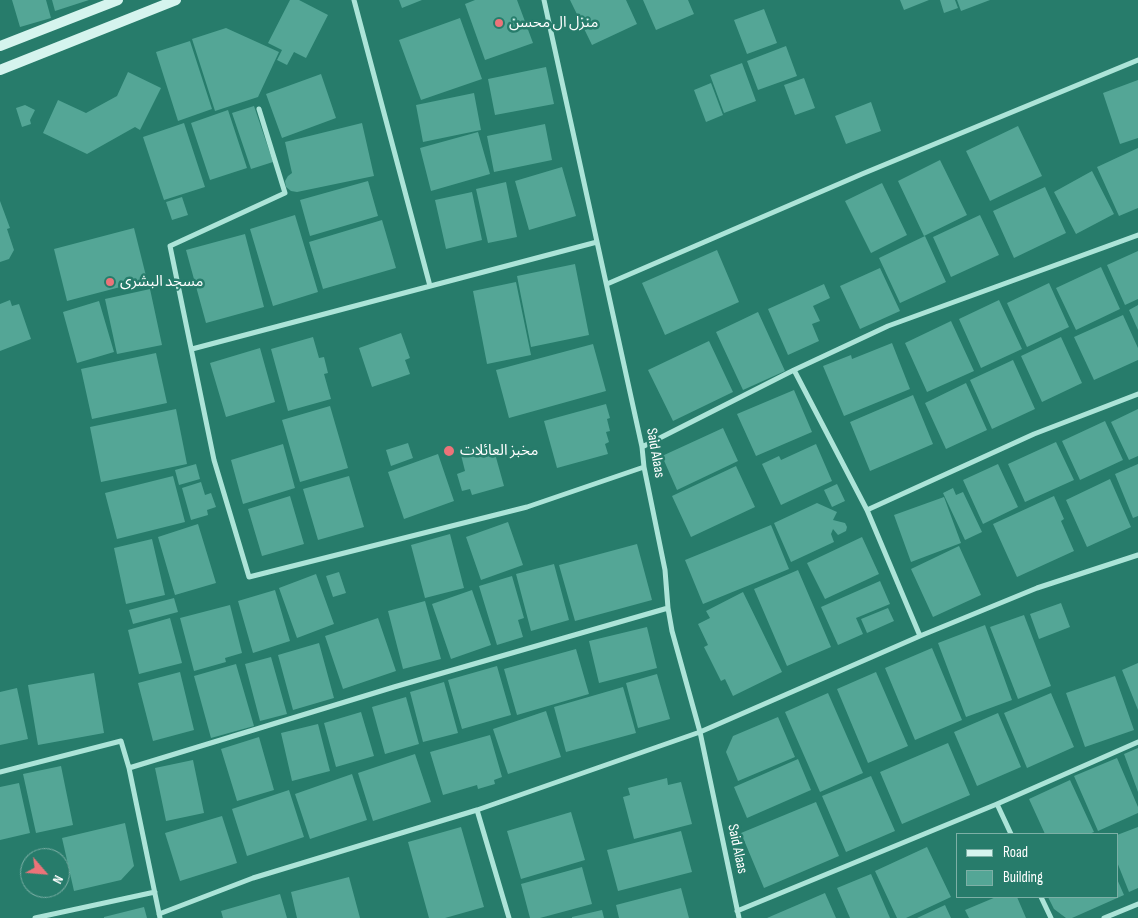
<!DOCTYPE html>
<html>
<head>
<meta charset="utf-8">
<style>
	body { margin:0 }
	#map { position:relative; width:1138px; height:918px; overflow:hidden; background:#277c6b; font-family:"Sofia Sans Condensed",sans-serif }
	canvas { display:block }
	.legend { position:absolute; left:956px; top:833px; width:162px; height:65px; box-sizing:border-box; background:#277c6b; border:1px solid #7db0a6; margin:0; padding:6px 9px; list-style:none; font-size:15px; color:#fff }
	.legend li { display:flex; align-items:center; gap:10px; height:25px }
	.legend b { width:25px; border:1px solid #7db0a6 }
	.north { position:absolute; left:20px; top:848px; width:50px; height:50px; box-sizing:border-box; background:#277c6b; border:1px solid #7db0a6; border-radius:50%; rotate:117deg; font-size:14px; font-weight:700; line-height:20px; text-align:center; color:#fff }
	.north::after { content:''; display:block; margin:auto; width:18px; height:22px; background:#ec7379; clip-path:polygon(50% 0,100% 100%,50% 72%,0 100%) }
</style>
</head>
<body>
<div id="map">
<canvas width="1138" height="918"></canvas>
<ul class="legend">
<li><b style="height:6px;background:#d5f4ee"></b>Road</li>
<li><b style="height:14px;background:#54a696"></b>Building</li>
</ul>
<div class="north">N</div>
</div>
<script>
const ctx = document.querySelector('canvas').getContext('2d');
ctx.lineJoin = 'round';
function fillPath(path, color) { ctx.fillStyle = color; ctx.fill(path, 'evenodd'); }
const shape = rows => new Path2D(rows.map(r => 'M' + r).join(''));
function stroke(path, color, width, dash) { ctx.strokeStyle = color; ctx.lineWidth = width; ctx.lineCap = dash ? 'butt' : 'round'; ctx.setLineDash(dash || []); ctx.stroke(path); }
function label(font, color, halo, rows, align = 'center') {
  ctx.font = font + ' "Sofia Sans Condensed","Noto Sans Arabic",sans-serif'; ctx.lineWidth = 5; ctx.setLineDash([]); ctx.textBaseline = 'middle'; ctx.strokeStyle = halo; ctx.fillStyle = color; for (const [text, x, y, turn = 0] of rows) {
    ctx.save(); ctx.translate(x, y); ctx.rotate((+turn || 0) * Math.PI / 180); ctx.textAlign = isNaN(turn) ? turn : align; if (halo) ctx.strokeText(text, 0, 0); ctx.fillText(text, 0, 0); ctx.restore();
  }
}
const building = shape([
	[12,0,46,0,51,18,20,27],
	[52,0,89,0,55,11],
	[290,0,299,0,328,15,306,58,294,52,287,65,277,60,282,50,268,43],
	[399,0,422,0,402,8],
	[475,0,517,0,533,43,485,60,465,4],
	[570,0,626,0,637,24,592,45],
	[643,0,688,0,694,14,656,30],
	[900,0,929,0,904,10],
	[940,0,955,0,958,8,944,13],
	[957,0,990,0,961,11],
	[764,9,777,43,747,54,734,20],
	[460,18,482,79,421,100,399,40],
	[226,28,279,52,258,97,215,111,192,39],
	[190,41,212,109,178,121,156,52],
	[786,46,797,76,758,90,747,61],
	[742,63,756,101,724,113,710,75],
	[546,67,554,104,495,115,488,79],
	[128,72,161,88,140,130,135,127,87,154,43,133,58,100,86,113,117,96],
	[321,74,336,118,282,138,266,94],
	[804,78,815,108,795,115,784,85],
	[1138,80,1138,138,1120,144,1103,93],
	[711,83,723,115,706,122,694,90],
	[474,93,481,130,423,142,416,105],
	[871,102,881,131,846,144,835,116],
	[25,105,35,110,30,120,31,124,22,127,16,108],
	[254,106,273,162,251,169,232,113],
	[228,110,247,168,210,180,191,123],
	[184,123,205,187,164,200,143,137],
	[362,123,374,176,297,192,291,191,286,187,285,181,288,176,292,173,285,142],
	[545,124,552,160,494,172,487,136],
	[1018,126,1042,176,990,201,966,151],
	[478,132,490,174,431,191,420,148],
	[1138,148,1138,208,1119,216,1097,167],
	[940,160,967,215,924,236,898,181],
	[562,167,576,216,529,230,515,181],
	[1092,171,1114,214,1076,234,1054,192],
	[368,181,378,216,310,236,300,200],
	[506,182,517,237,488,243,476,189],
	[882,183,907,235,871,253,845,201],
	[1045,187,1066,233,1014,258,993,211],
	[472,192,482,240,446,249,435,200],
	[182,197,188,215,172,220,166,202],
	[0,201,10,228,7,229,14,250,9,259,0,262],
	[295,215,318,292,273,306,250,229],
	[980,215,999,255,951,277,933,237],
	[382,220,396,268,323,289,309,242],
	[134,228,147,280,67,301,54,249],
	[245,234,264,307,206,323,186,250],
	[925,236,946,282,900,303,879,258],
	[717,250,739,302,665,335,642,283],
	[1138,251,1138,299,1125,305,1107,265],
	[575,264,589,335,531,347,517,276],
	[1101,267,1120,309,1076,330,1056,288],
	[880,268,900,311,860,329,840,286],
	[516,282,531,355,487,364,473,291],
	[1049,283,1069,327,1027,347,1007,303],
	[824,284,830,298,813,306,820,321,812,324,819,341,788,355,768,309],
	[150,289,162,345,117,354,105,299],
	[10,300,12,306,19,304,31,339,0,351,0,304],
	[999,300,1022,349,981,368,959,319],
	[99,301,114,352,77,363,63,312],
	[1138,305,1138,330,1129,310],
	[758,312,785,371,743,390,716,332],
	[1123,315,1138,348,1138,360,1094,380,1074,337],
	[951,321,974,371,927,392,905,343],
	[401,333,410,358,405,360,410,374,372,387,359,348],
	[313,337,319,358,324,357,328,373,324,374,331,399,288,411,271,349],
	[1061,337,1082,383,1042,402,1021,356],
	[709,341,733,392,673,421,648,370],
	[892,343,910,389,844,416,823,366,851,355,852,359],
	[593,344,606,391,509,418,496,370],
	[260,348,275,402,226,417,210,363],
	[156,353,167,403,92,419,81,369],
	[1013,360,1035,409,992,429,970,380],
	[966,383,987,430,946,449,925,403],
	[794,390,812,432,756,456,737,414],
	[913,395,933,444,870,471,850,422],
	[606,404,610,418,607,419,610,431,606,432,609,442,605,444,608,454,557,468,544,421],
	[330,406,348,468,300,482,282,420],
	[176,409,187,464,101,482,90,427],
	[1138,409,1138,456,1129,460,1111,422],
	[1105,421,1123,460,1080,480,1062,441],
	[723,428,738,461,677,490,662,456],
	[1056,442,1074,480,1025,502,1008,464],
	[408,443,413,458,391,466,386,450],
	[492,443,504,486,472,495,470,489,462,491,457,474,465,471,460,451],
	[283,444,295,488,243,504,231,460],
	[816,444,832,481,781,505,762,464,779,456,781,460],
	[438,454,454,501,404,519,388,472],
	[196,464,200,479,179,485,175,470],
	[998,464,1018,507,983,524,963,480],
	[1138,464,1138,516,1133,518,1115,474],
	[736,466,755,507,691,537,672,496],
	[173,476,185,522,117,539,105,493],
	[349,476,364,527,318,540,303,489],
	[1110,479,1131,527,1087,547,1066,500],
	[201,482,205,495,211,493,216,507,207,510,208,515,191,520,182,488],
	[837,484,845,501,832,507,824,490],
	[953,488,956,495,963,492,982,532,965,540,943,493],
	[290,496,304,544,262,556,248,509],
	[1054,496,1064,519,1061,521,1074,551,1017,577,993,524],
	[944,497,961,543,911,562,894,515],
	[817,503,837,512,833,520,845,523,847,527,846,531,838,535,833,529,831,534,834,542,791,562,774,523],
	[508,522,523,565,481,580,466,537],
	[198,524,216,583,175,595,158,537],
	[771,525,789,569,703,604,685,560],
	[450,534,464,588,425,598,411,545],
	[862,537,879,574,825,599,807,563],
	[152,539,165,595,126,604,114,548],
	[637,544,652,600,575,621,559,565],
	[959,546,981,595,933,617,911,569],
	[554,564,569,620,531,631,516,574],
	[798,570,831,647,787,666,754,589],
	[339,572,346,593,333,597,326,576],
	[316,574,334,624,297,638,279,588],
	[512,576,524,618,518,620,523,637,497,645,479,586],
	[880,581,890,604,856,618,863,634,838,645,821,607],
	[275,590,290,641,253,653,238,601],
	[472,590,491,645,451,659,432,604],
	[743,592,782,672,733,696,725,679,721,681,704,647,708,645,698,624,710,618,706,611],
	[174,598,178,612,133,624,129,610],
	[425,601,441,659,403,669,388,611],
	[1061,603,1070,627,1039,639,1030,614],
	[230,605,242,653,225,658,226,662,194,671,180,618],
	[888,608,894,621,867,633,861,619],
	[1024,615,1051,686,1018,699,990,627],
	[170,618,182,663,139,674,128,630],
	[378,618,396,671,343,689,325,636],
	[985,625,1012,700,966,717,938,643],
	[647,627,657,668,599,683,589,641],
	[319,643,334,698,293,710,278,655],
	[932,648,962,720,915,740,885,668],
	[576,649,589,694,517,715,504,669],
	[271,657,287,714,260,721,245,664],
	[1138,663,1138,710,1122,670],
	[236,664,254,726,211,738,194,676],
	[497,666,511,715,462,729,448,680],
	[180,672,194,730,153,741,138,683],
	[876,672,908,746,868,763,837,689],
	[94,673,104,733,38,745,28,685],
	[657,674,670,719,638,728,626,683],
	[1115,676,1134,730,1085,747,1066,693],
	[444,682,458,733,423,742,410,692],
	[623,687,636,733,566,752,554,707],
	[17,688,28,739,0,745,0,692],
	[828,693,863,773,820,792,785,712],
	[1051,693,1074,747,1027,768,1004,713],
	[406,697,419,744,385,754,372,707],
	[546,711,561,757,508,774,493,729],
	[361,712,374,756,336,767,324,723],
	[998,713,1021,767,977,786,954,732],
	[778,717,795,757,738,781,726,752,733,736],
	[318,724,330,771,292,781,281,733],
	[490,735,502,777,494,780,495,784,478,789,477,785,443,795,430,752],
	[259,737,274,790,237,801,221,749],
	[948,743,970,795,902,824,880,772],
	[1138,748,1138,792,1124,754],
	[415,754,431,802,373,821,358,773],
	[1117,758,1138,807,1138,813,1098,831,1074,776],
	[798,759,811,790,747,818,734,787],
	[193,760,204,813,166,821,155,768],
	[61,766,73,825,36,833,23,774],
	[352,774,367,820,310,839,295,794],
	[871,776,895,831,846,852,822,796],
	[667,778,668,785,681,782,692,824,634,839,623,797,630,795,628,788],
	[1070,780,1094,832,1089,834,1045,834,1029,799],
	[19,783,30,833,0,840,0,787],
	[289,790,304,837,247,856,232,809],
	[816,802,839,856,764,888,741,833],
	[571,812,585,860,521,879,507,831],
	[222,816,237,863,180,881,165,833],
	[125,823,134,866,121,880,74,891,62,838],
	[461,827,484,907,445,918,429,918,408,842],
	[1138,827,1138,888,1129,892,1117,862,1117,835],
	[681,831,692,872,618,891,607,850],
	[927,847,951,897,906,918,897,918,875,871],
	[582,867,592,904,540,918,530,918,521,884],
	[871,874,890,918,850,918,837,888],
	[349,877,360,918,297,918,291,892],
	[1117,879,1124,895,1072,918,1066,918,1054,909,1048,897,1117,897],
	[681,888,689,918,619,918,616,905],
	[825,893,836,918,767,918],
	[280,894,287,918,223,918,221,911],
	[996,897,1017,897,1026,918,969,918,965,910],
	[945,905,951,918,917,918],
	[144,907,147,918,104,918,104,917],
	[602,910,604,918,572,918,572,917]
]);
const street = shape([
	[354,0,430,286],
	[544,0,642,447,644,467,665,570,668,608,672,631,700,732,739,918],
	[259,109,285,193,170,246,214,460,249,577,527,507,644,467],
	[607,284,862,174,1138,60],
	[192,349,597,242],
	[642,447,794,370],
	[867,510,1034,434,1138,394],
	[920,636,867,510,794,370,888,326,1138,235],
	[129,768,394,687,668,608],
	[0,772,121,741,129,768,160,918],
	[997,804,1011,834],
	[477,810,509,918],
	[1041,897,1051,918],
	[737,911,997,804,1138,742],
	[159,914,253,878,477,810,700,732,920,636,1037,588,1138,555],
	[35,918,155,892],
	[1104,918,1138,904]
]);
const secondary = shape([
	[0,46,118,0],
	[0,70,176,0]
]);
const markers = [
	[499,23,5,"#ec7379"],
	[110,282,5,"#ec7379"],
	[449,451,6,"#ec7379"]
];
const poiNames = [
	["منزل ال محسن",509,23],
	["مسجد البشرى",120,282],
	["مخبز العائلات",460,451]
];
const streetNames = [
	["Said Alaas",655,453,80],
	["Said Alaas",737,849,78]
];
fillPath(building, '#54a696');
stroke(street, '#ace4d8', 5);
stroke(secondary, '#d5f4ee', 10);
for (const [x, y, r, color] of markers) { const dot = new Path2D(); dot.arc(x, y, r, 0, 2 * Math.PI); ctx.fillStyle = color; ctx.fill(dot); stroke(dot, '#277c6b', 2); }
label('15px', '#fff', '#277c6b', poiNames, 'left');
label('15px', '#fff', '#277c6b', streetNames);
</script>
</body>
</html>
